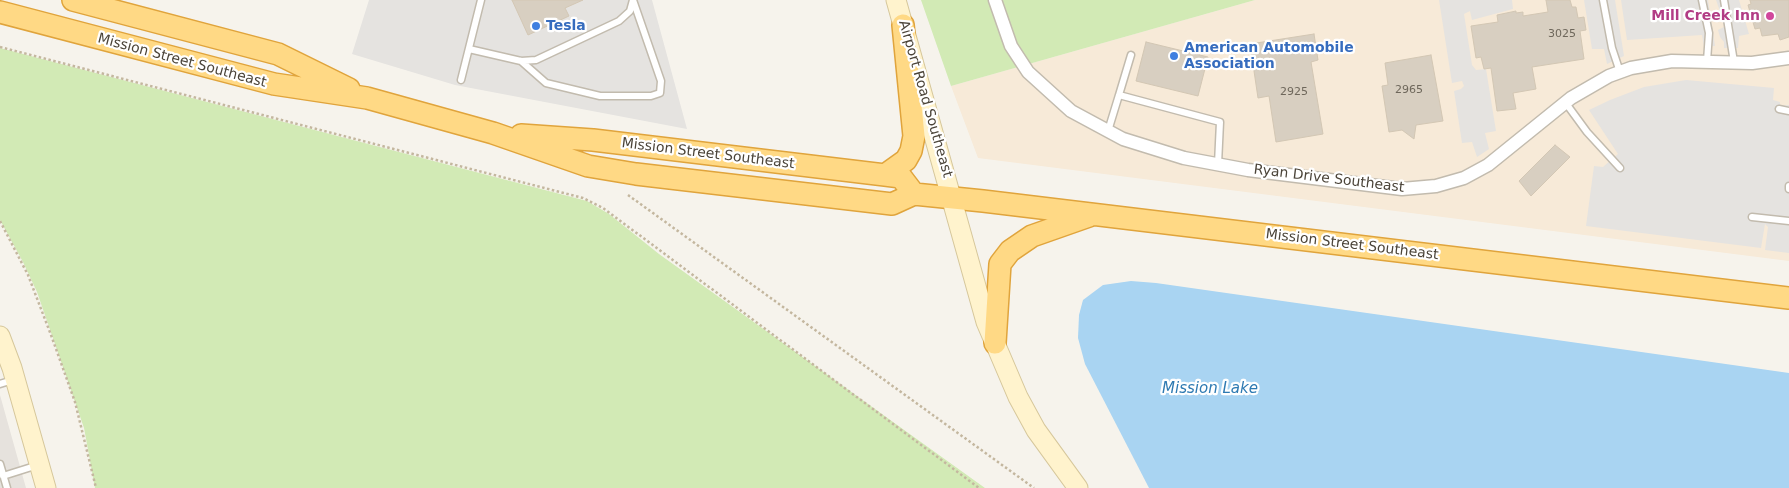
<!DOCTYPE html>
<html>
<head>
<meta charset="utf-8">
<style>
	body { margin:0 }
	canvas { display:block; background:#f6f3ec }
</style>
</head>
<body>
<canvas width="1789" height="488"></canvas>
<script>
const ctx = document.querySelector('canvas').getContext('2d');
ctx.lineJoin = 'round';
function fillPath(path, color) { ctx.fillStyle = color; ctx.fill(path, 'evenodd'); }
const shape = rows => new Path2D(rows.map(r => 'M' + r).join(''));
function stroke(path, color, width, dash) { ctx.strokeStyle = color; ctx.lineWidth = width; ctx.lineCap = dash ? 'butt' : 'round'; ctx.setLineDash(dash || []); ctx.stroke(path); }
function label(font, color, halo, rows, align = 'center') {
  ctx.font = font + ' "DejaVu Sans",sans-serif'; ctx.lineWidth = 4.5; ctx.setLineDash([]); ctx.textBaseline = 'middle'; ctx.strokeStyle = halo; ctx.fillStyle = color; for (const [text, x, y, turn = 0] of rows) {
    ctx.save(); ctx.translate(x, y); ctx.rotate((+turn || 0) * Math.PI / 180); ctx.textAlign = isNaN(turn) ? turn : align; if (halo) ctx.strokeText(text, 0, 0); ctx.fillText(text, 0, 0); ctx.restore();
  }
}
const commercial = shape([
	[1255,0,1789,0,1789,261,978,158,951,86]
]);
const industrial = shape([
	[0,395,26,488,0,488]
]);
const green = shape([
	[921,0,1255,0,951,86],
	[0,48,587,201,609,214,659,254,985,488,95,488,84,428,37,292,23,262,0,220]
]);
const parking = shape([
	[369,0,652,0,687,129,455,85,352,54],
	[1439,0,1512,0,1513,9,1472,20,1470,11,1464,14,1472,65,1476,70,1486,69,1496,131,1485,133,1489,149,1477,157,1472,142,1462,143,1454,91,1461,89,1464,86,1462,81,1452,83],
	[1584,0,1615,0,1624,56,1607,64,1604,49,1592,49],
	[1621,0,1708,0,1715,46,1704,46,1702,35,1627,40],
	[1716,0,1739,0,1749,34,1739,36,1738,48,1724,48,1724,42,1720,37,1718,30,1724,27,1723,20],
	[1686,80,1774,88,1773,100,1780,102,1780,106,1789,105,1789,253,1765,250,1768,227,1765,224,1761,248,1586,226,1594,166,1603,167,1618,154,1589,110,1610,100,1644,87]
]);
const water = shape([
	[1131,281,1156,283,1789,373,1789,488,1149,488,1085,364,1078,338,1079,315,1083,300,1103,285]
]);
const building = shape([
	[512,0,583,0,565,8,569,16,528,35,512,0],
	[1546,0,1570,0,1572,7,1576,7,1578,18,1584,17,1586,30,1580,31,1584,59,1532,67,1536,89,1513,93,1516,109,1497,111,1491,68,1484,69,1481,57,1476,58,1471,26,1498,22,1497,15,1516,11,1516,13,1523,12,1523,16,1548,12,1546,0],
	[1750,0,1789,0,1789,37,1780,40,1778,34,1762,36,1760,28,1755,29,1748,5,1751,4,1750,0],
	[1314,34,1318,60,1311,62,1323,134,1276,142,1269,96,1258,98,1250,44,1314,34],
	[1146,42,1208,57,1198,96,1136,81,1146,42],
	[1431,55,1443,121,1416,125,1414,139,1402,130,1389,132,1382,86,1388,85,1385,63,1431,55],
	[1555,145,1570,157,1531,196,1519,181,1555,145]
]);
const path = shape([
	[0,47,583,198,603,208,979,488],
	[628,195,1034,488],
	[0,221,28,275,51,335,75,402,96,488]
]);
const service = shape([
	[1603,0,1612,48,1620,72],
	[1702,0,1709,33,1707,61],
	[1724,0,1734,62],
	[469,49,521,61,536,60,619,21,630,11,633,0],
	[521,61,546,83,600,96,651,96,660,93,661,81,633,0],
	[461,80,481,0],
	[1119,95,1131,55],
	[1565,102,1587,132,1620,168],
	[1779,109,1789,111],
	[1108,131,1119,95,1220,122,1218,164],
	[1789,186,1789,189],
	[1752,217,1789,221],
	[0,384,13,380],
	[0,464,7,488],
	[3,476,38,465]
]);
const minor = shape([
	[995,0,1011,46,1028,72,1071,111,1123,139,1184,158,1248,170,1402,189,1436,186,1464,178,1488,165,1571,98,1609,76,1631,68,1672,61,1752,63,1789,58]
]);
const secondary = shape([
	[896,0,986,322,1018,397,1036,430,1078,488],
	[0,336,12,368,46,488]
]);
const trunk = shape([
	[73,0,278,54,349,89],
	[0,12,274,84,367,98,493,133,588,166,636,174,892,204,914,194,983,201,1789,298],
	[521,135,593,140,885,175,901,177,914,194],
	[885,175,906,160,911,151,914,136,903,25],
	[995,343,1000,264,1010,251,1032,236,1089,216]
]);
const markers = [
	[1770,16,5,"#d1479c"],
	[536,26,5,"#3f7fe0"],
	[1174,56,5,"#3f7fe0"]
];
const numberNames = [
	["3025",1562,34],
	["2965",1409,90],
	["2925",1294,92]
];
const hotelNames = [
	["Mill Creek Inn",1760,16]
];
const shopNames = [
	["Tesla",546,26],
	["American Automobile",1184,48],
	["Association",1184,64]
];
const streetNames = [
	["Mission Street Southeast",182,61,15],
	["Airport Road Southeast",925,99,74],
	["Mission Street Southeast",708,154,7],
	["Ryan Drive Southeast",1329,179,7],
	["Mission Street Southeast",1352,245,7]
];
const waterNames = [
	["Mission Lake",1210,389]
];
fillPath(commercial, '#f7ead8');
fillPath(industrial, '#e6e2dd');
fillPath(green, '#d2eab5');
fillPath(parking, '#e5e3e0');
fillPath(water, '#a9d4f2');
fillPath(building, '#d8cfc1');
stroke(building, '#d3c7b4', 1);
stroke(service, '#c2bbae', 9);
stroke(minor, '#c2bbae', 15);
stroke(secondary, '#d6c79b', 21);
stroke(trunk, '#e0a43c', 24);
stroke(path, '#c4b79f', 2.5, [2.5, 2.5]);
stroke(service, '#fff', 6);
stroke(minor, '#fff', 12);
stroke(secondary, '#fff3cd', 19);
stroke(trunk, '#ffd985', 21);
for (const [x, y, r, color] of markers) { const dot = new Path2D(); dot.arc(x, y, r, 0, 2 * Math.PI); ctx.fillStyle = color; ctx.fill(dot); stroke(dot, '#fff', 2); }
label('11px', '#6e675b', null, numberNames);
label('bold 14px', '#b23c85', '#fff', hotelNames, 'right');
label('bold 14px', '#366cbe', '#fff', shopNames, 'left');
label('14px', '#4b4439', '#fff', streetNames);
label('italic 15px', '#2e7ab2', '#fff', waterNames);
</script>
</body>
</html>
